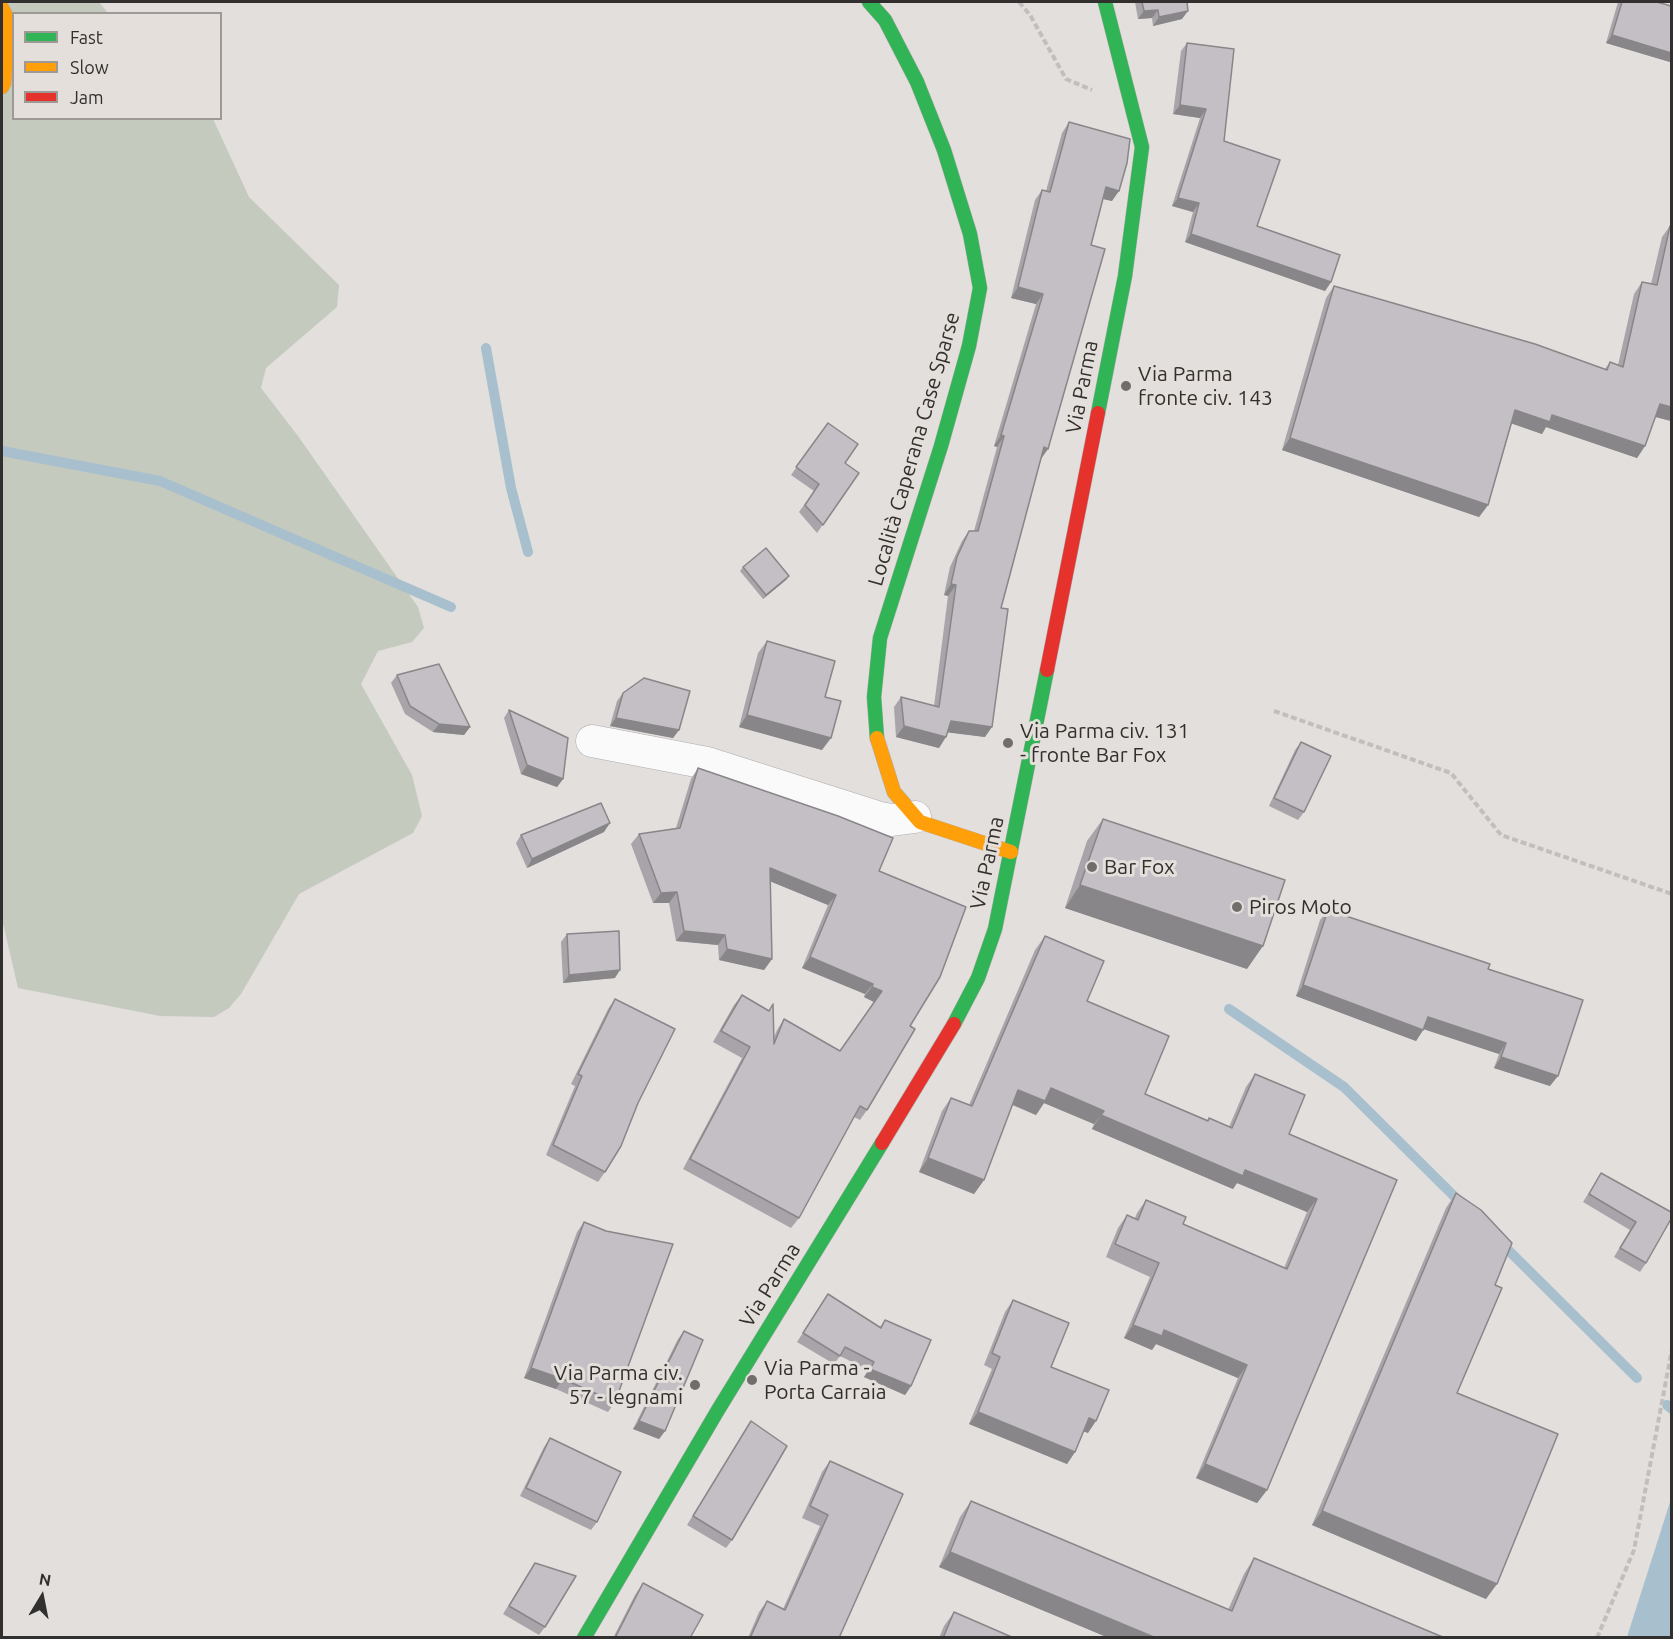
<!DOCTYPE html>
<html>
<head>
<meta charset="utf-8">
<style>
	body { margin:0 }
	#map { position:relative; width:1673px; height:1639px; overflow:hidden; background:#e2dfdd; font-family:Ubuntu,sans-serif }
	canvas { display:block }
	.frame { position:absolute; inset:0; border:3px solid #32302e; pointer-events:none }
	.legend { position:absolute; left:12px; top:12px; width:210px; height:108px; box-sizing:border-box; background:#e4dfdb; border:2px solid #9d9996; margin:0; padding:8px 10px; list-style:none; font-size:18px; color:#32302e }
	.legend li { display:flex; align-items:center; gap:12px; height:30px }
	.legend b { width:30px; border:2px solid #9d9996 }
	.north { position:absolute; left:12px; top:1567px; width:60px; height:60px; -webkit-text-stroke:4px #e4dfdb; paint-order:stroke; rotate:10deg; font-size:16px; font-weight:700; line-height:24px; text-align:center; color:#32302e }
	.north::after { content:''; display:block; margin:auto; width:21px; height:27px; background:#32302e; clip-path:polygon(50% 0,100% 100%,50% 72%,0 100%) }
</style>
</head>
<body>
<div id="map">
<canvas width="1673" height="1639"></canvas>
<div class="frame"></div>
<ul class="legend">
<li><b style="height:8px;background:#30b455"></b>Fast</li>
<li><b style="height:8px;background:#ff9f0a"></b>Slow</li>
<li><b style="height:8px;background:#e5322d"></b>Jam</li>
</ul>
<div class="north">N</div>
</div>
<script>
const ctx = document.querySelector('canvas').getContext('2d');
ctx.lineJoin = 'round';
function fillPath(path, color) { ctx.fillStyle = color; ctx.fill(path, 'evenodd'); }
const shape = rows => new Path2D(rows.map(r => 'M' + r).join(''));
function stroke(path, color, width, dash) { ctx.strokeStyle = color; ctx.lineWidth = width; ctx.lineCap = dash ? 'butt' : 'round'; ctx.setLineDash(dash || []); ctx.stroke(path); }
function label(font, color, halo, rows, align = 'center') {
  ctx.font = font + ' Ubuntu,sans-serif'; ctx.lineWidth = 6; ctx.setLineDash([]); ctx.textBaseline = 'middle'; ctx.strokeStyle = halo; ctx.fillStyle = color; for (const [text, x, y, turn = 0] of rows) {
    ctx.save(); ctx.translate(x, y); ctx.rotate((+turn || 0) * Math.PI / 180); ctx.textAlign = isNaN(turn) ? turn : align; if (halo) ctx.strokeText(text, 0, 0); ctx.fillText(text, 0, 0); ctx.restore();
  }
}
const green = shape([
	[2,2,99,2,108,13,14,14,14,118,213,119,249,197,339,285,337,307,266,368,261,388,298,436,418,607,424,628,412,642,378,651,361,684,412,775,422,816,413,833,299,894,241,994,229,1008,214,1017,160,1016,18,988,2,919]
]);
const water = shape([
	[1671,1499,1671,1637,1627,1637]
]);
const stream = shape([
	[486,348,511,488,528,552],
	[2,451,160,481,451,607],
	[1229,1009,1344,1087,1464,1206],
	[1499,1241,1637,1378],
	[1667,1405,1672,1409]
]);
const path = shape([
	[1019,2,1030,15,1066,79,1092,90],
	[1274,711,1451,773,1501,835,1672,894],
	[1597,1638,1634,1550,1672,1349]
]);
const street = shape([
	[592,741,707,763,880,818,892,820,915,817]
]);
const fast = shape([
	[869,2,885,20,917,82,944,150,970,234,980,288,969,346,941,446,880,638,874,697,877,738],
	[1098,413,1125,276,1142,147,1105,2],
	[954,1024,978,978,995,929,1047,670],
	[584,1638,718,1410,882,1143]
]);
const slow = shape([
	[2,8,8,19,4,83,2,87],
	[877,738,894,792,920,822,1011,852]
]);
const jam = shape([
	[1047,670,1098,413],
	[882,1143,954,1024]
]);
const wall = shape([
	[1135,2,1187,2,1182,19,1153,26,1152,18,1138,19],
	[1618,2,1657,2,1670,62,1606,43],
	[1187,43,1224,141,1257,226,1331,282,1325,291,1185,242,1193,212,1172,206,1200,118,1173,114,1181,51],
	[1069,122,1112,201,1103,199,1091,245,1041,459,1001,608,985,737,948,732,939,748,896,737,894,707,901,697,934,706,948,596,944,595,950,567,962,541,969,531,974,531,997,447,994,446,1036,304,1011,298,1035,200,1042,190,1046,191,1062,133],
	[1670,226,1671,226,1671,421,1655,417,1645,446,1637,458,1546,427,1542,434,1512,423,1488,505,1479,517,1282,450,1326,298,1334,286,1605,369,1610,362,1618,365,1634,294,1642,282,1651,284,1662,237],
	[828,423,845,463,859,473,817,533,799,512,814,491,791,475],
	[743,567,789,576,786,580,763,599,740,571],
	[767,641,825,697,822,750,739,727,758,653],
	[397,675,470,727,464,735,433,732,405,714,391,683],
	[623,693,679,730,673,738,610,726,617,701],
	[509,710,563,779,557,787,521,774,504,718],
	[1301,742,1304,812,1298,820,1269,806,1295,750],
	[698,768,879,871,910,1026,867,1110,860,1120,854,1117,799,1218,791,1228,683,1169,742,1058,713,1042,734,1005,742,995,769,1010,773,1004,774,1037,777,1030,784,1019,840,1051,874,1002,864,997,865,994,802,968,828,905,770,881,772,959,764,970,719,960,718,945,676,941,669,903,653,903,631,844,639,834,676,828,691,779],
	[1103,819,1247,969,1065,908,1087,841],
	[604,832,527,868,516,843,521,835],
	[1328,910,1488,969,1550,1086,1494,1068,1499,1054,1424,1029,1416,1041,1296,996,1320,920],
	[567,934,615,978,563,983,561,942],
	[1045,936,1087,1001,1145,1094,1208,1120,1209,1118,1229,1127,1246,1087,1255,1074,1289,1134,1397,1180,1267,1490,1257,1503,1196,1478,1238,1378,1156,1344,1152,1350,1124,1338,1150,1277,1106,1257,1118,1228,1127,1215,1135,1218,1137,1213,1146,1200,1183,1224,1284,1268,1307,1212,1237,1183,1233,1189,1092,1129,1094,1124,1044,1103,1036,1115,1012,1105,984,1180,974,1194,919,1172,942,1111,951,1098,969,1105,1035,950],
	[615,999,638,1103,605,1172,598,1182,546,1155,575,1086,571,1084,608,1009],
	[1601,1173,1671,1212,1646,1263,1640,1272,1614,1257,1630,1230,1583,1202],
	[1456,1193,1495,1285,1457,1393,1486,1599,1312,1525,1446,1208],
	[584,1222,615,1402,608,1412,556,1389,524,1378,577,1232],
	[828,1294,880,1327,885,1320,911,1386,905,1395,864,1377,868,1370,840,1356,834,1364,797,1342],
	[1013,1300,1088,1433,1083,1431,1075,1452,1067,1464,969,1424,992,1369,984,1365,1005,1312],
	[684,1331,665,1431,659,1439,633,1429,678,1339],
	[751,1421,732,1540,726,1548,687,1525],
	[550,1438,597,1522,591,1530,520,1496,544,1447],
	[830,1461,839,1638,748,1638,759,1612,767,1601,783,1609,820,1526,802,1518,822,1472],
	[971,1501,1228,1610,1244,1574,1254,1558,1445,1638,1109,1638,939,1567,960,1517],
	[535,1563,545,1627,539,1635,503,1614],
	[643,1583,690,1638,613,1638,635,1595],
	[954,1612,1014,1638,939,1638,944,1626]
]);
const shadedWall = shape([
	[1158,10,1152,18,1138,19,1144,11],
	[1188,11,1182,19,1153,26,1159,17],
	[1612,35,1671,53,1671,61,1670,62,1606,43],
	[1180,105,1206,109,1200,118,1173,114],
	[1106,187,1119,191,1112,201,1099,198],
	[1178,198,1199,203,1193,212,1172,206],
	[1191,234,1331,282,1325,291,1185,242],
	[1018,287,1043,294,1036,304,1011,298],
	[1660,404,1671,407,1671,421,1652,416],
	[1515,410,1552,415,1645,446,1637,458,1546,427,1542,434,1507,422],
	[1001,435,1004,436,997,447,994,446],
	[1290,438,1488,505,1479,517,1282,450],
	[1044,447,1048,449,1041,459],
	[789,576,786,580,763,599,766,595],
	[951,584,956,585,948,596,944,595],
	[747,715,831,738,822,750,739,727],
	[616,718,679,730,673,738,610,726],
	[951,721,992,727,985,737,944,732],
	[439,724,470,727,464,735,433,732],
	[904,726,946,737,939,748,896,737],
	[527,765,563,779,557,787,521,774],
	[610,823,604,832,527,868,532,859],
	[770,868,836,895,828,905,762,878],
	[1080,885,1263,946,1247,969,1065,908],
	[677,892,669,903,653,903,661,893],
	[684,931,725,935,718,945,676,941],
	[727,949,772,959,764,970,719,960],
	[810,957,873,984,865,994,802,968],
	[620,970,615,978,563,983,569,975],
	[1303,985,1423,1030,1416,1041,1296,996],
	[872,987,882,991,874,1002,864,997],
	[1428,1017,1506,1043,1499,1054,1420,1028],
	[1501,1057,1558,1076,1550,1086,1494,1068],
	[1051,1088,1104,1111,1094,1124,1044,1103,1036,1115,1009,1103,1018,1090],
	[1101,1115,1245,1170,1317,1199,1307,1212,1237,1183,1233,1189,1092,1129],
	[928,1158,984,1180,974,1194,919,1172],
	[1133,1325,1164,1330,1247,1365,1238,1378,1156,1344,1152,1350,1124,1338],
	[531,1368,563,1379,556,1389,524,1378],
	[870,1369,911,1386,905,1395,864,1377],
	[978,1412,1075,1452,1067,1464,969,1424],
	[1089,1418,1096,1421,1088,1433,1080,1430],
	[639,1421,665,1431,659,1439,633,1429],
	[1205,1464,1267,1490,1257,1503,1196,1478],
	[1322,1511,1497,1584,1486,1599,1312,1525],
	[950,1552,1156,1638,1109,1638,939,1567]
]);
const building = shape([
	[1142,2,1187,2,1188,11,1159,17,1158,10,1144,11,1142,2],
	[1622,2,1657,2,1671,6,1671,53,1612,35,1622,2],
	[1187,43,1234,49,1224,141,1280,160,1257,226,1340,255,1331,282,1191,234,1199,203,1178,198,1206,109,1180,105,1187,43],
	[1069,122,1130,139,1127,163,1119,191,1106,187,1091,245,1105,249,1048,449,1044,447,1001,608,1008,609,992,727,951,721,946,737,904,726,901,697,939,707,956,585,951,584,957,557,969,531,978,531,1004,436,1001,435,1043,294,1018,287,1042,190,1050,192,1069,122],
	[1670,226,1671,226,1671,407,1660,404,1645,446,1552,415,1550,422,1515,410,1488,505,1290,438,1334,286,1535,344,1607,370,1610,362,1623,367,1642,282,1657,285,1670,226],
	[828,423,858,444,845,463,859,473,823,525,805,505,819,484,796,467,828,423],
	[766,548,789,576,766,595,743,567,766,548],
	[767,641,835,661,825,697,841,701,831,738,747,715,767,641],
	[439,664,470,727,439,724,410,706,397,675,439,664],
	[644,678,690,691,679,730,616,718,623,693,644,678],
	[509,710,568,738,563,779,527,765,509,710],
	[1301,742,1331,756,1304,812,1274,798,1301,742],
	[698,768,838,816,893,838,879,871,966,907,940,977,910,1026,915,1029,867,1110,860,1106,799,1218,690,1159,750,1047,721,1031,742,995,769,1011,773,1004,774,1044,784,1019,840,1051,882,991,872,987,873,984,810,957,836,895,770,868,772,959,727,949,725,935,684,931,677,892,661,893,639,834,680,828,698,768],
	[601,803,610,823,532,859,521,835,601,803],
	[1103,819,1285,880,1263,946,1080,885,1103,819],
	[1328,910,1490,964,1488,969,1583,1000,1558,1076,1501,1057,1506,1043,1428,1017,1423,1030,1303,985,1328,910],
	[619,931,620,970,569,975,567,934,619,931],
	[1045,936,1104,961,1087,1001,1169,1036,1145,1094,1208,1121,1209,1118,1232,1128,1255,1074,1305,1095,1289,1134,1397,1180,1267,1490,1205,1464,1247,1365,1164,1330,1162,1336,1133,1325,1159,1263,1115,1244,1127,1215,1138,1220,1146,1200,1186,1217,1183,1224,1287,1269,1317,1199,1245,1170,1243,1176,1101,1115,1104,1111,1051,1088,1045,1101,1018,1090,984,1180,928,1158,951,1098,972,1106,1045,936],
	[615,999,675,1029,638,1103,621,1146,605,1172,553,1145,582,1076,578,1074,615,999],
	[1601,1173,1671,1212,1671,1219,1646,1263,1620,1248,1636,1222,1589,1194,1601,1173],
	[1456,1193,1481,1210,1512,1243,1495,1285,1502,1288,1457,1393,1558,1434,1497,1584,1322,1511,1456,1193],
	[584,1222,606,1231,673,1244,615,1402,563,1379,531,1368,584,1222],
	[828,1294,881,1328,885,1320,931,1340,911,1386,870,1369,874,1362,845,1347,840,1356,803,1333,828,1294],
	[1013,1300,1069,1323,1051,1367,1109,1390,1096,1421,1089,1418,1075,1452,978,1412,1000,1357,992,1353,1013,1300],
	[684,1331,703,1340,665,1431,639,1421,684,1331],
	[751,1421,787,1446,732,1540,693,1516,751,1421],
	[550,1438,621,1472,597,1522,526,1488,550,1438],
	[830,1461,903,1494,839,1638,750,1638,767,1601,785,1610,828,1515,810,1506,830,1461],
	[971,1501,1232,1611,1254,1558,1445,1638,1156,1638,950,1552,971,1501],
	[535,1563,576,1576,545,1627,509,1606,535,1563],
	[643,1583,703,1615,690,1638,615,1638,643,1583],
	[954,1612,1014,1638,943,1638,954,1612]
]);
const markers = [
	[1126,386,6,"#706d6b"],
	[1008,743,6,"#706d6b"],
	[1092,867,6,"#706d6b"],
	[1237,907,6,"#706d6b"],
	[752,1380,6,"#706d6b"],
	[695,1385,6,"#706d6b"]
];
const poiNames = [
	["Via Parma",1138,374],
	["fronte civ. 143",1138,398],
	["Via Parma civ. 131",1020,731],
	["- fronte Bar Fox",1020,755],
	["Bar Fox",1104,867],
	["Piros Moto",1249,907],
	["Via Parma -",764,1368],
	["Porta Carraia",764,1392],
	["Via Parma civ.",683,1373,"right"],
	["57 - legnami",683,1397,"right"]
];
const streetNames = [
	["Via Parma",1082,387,-79],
	["Località Caperana Case Sparse",914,449,-74],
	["Via Parma",987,863,-78],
	["Via Parma",770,1285,-58]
];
fillPath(green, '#c4cabe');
fillPath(water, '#a8bfce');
stroke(stream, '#a8bfce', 10);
stroke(street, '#aeabaa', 33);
stroke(fast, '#aeabaa', 15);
stroke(slow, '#aeabaa', 15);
stroke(jam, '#aeabaa', 15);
stroke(path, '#c1bfbe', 4, [6, 3]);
stroke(street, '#fbfafa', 32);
stroke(fast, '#30b455', 14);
stroke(slow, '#ff9f0a', 14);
stroke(jam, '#e5322d', 14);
fillPath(wall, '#a8a4a9');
fillPath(shadedWall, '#888689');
fillPath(building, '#c3bfc4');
stroke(building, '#888689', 1.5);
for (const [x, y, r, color] of markers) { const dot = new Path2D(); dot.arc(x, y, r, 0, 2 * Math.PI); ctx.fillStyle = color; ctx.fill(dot); stroke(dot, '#e4dfdb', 2); }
label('21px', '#32302e', '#e4dfdb', poiNames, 'left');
label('21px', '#32302e', '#e4dfdb', streetNames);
</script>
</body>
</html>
